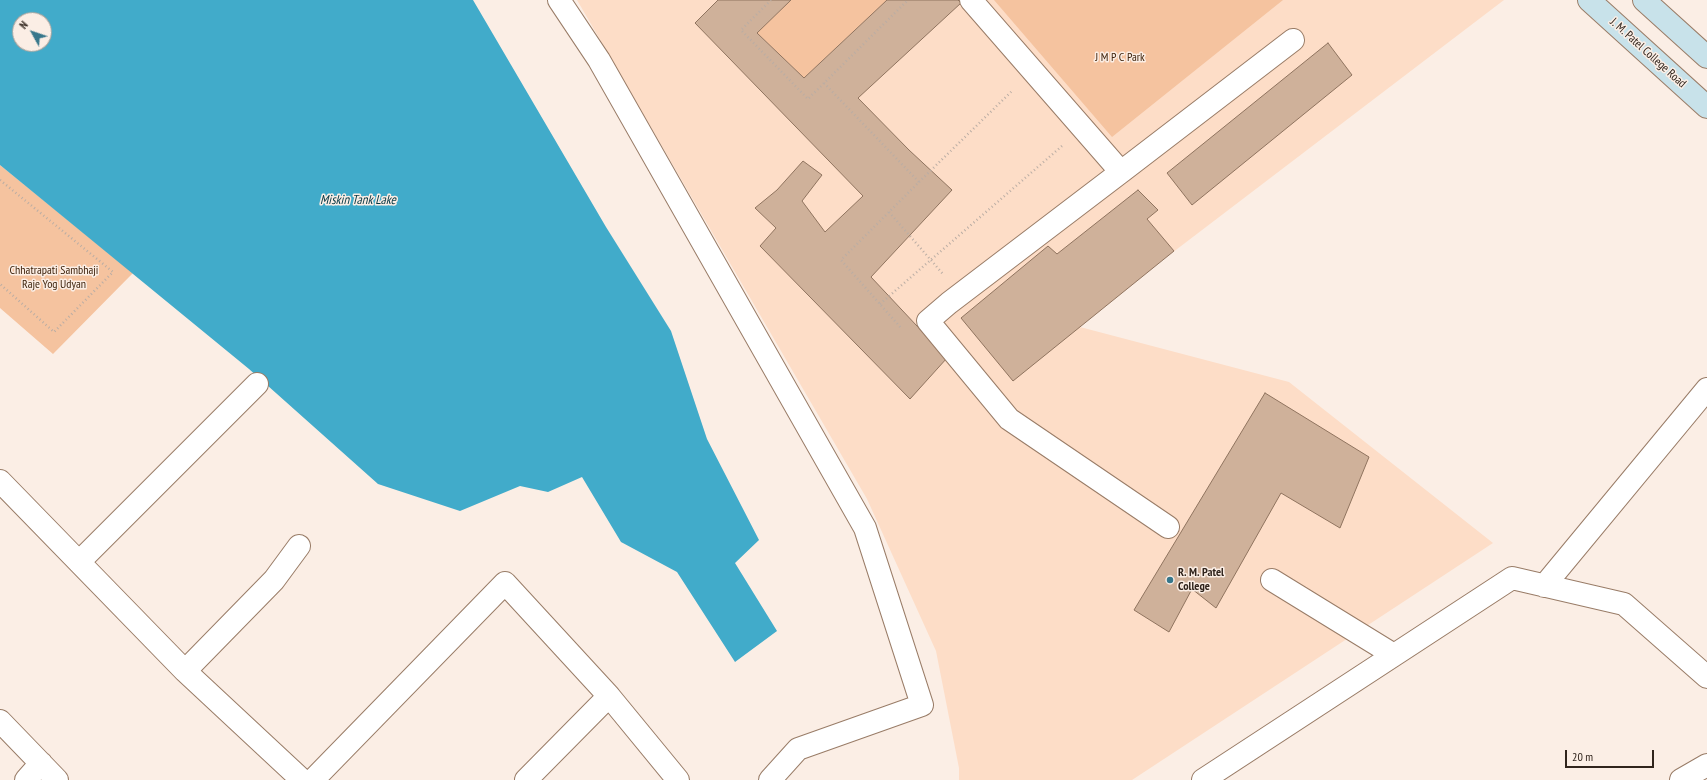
<!DOCTYPE html>
<html>
<head>
<meta charset="utf-8">
<style>
	body { margin:0 }
	#map { position:relative; width:1707px; height:780px; overflow:hidden; background:#fbeee5; font-family:"PT Sans Narrow",sans-serif }
	canvas { display:block }
	.north { position:absolute; left:12px; top:12px; width:40px; height:40px; box-sizing:border-box; background:#fbeee5; border:1px solid #aa9d95; border-radius:50%; rotate:310deg; font-size:11px; font-weight:700; line-height:16px; text-align:center; color:#30241c }
	.north::after { content:''; display:block; margin:auto; width:14px; height:18px; background:#37778b; clip-path:polygon(50% 0,100% 100%,50% 72%,0 100%) }
	.scale { position:absolute; left:1565px; top:750px; width:89px; height:18px; box-sizing:border-box; border:2px solid #30241c; border-top:0; padding-left:5px; font-size:12px; line-height:14px; white-space:nowrap; color:#30241c; -webkit-text-stroke:3px #fbeee5; paint-order:stroke }
</style>
</head>
<body>
<div id="map">
<canvas width="1707" height="780"></canvas>
<div class="north">N</div>
<div class="scale">20 m</div>
</div>
<script>
const ctx = document.querySelector('canvas').getContext('2d');
ctx.lineJoin = 'round';
function fillPath(path, color) { ctx.fillStyle = color; ctx.fill(path, 'evenodd'); }
const shape = rows => new Path2D(rows.map(r => 'M' + r).join(''));
function stroke(path, color, width, dash) { ctx.strokeStyle = color; ctx.lineWidth = width; ctx.lineCap = dash ? 'butt' : 'round'; ctx.setLineDash(dash || []); ctx.stroke(path); }
function label(font, color, halo, rows, align = 'center') {
  ctx.font = font + ' "PT Sans Narrow",sans-serif'; ctx.lineWidth = 3; ctx.setLineDash([]); ctx.textBaseline = 'middle'; ctx.strokeStyle = halo; ctx.fillStyle = color; for (const [text, x, y, turn = 0] of rows) {
    ctx.save(); ctx.translate(x, y); ctx.rotate((+turn || 0) * Math.PI / 180); ctx.textAlign = isNaN(turn) ? turn : align; if (halo) ctx.strokeText(text, 0, 0); ctx.fillText(text, 0, 0); ctx.restore();
  }
}
const built = shape([
	[577,0,1504,0,1164,259,1080,327,1289,382,1493,543,1132,780,959,780,959,768,936,651,867,499]
]);
const green = shape([
	[791,0,887,0,804,78,757,33],
	[994,0,1283,0,1112,137],
	[0,165,133,273,53,354,0,308]
]);
const water = shape([
	[0,0,473,0,606,227,671,331,707,439,759,540,735,563,777,631,735,662,677,572,621,542,582,477,548,492,520,486,460,511,378,484,249,369,0,165],
	[20,20,44,20,44,44,20,44]
]);
const building = shape([
	[718,0,791,0,757,33,804,78,887,0,958,0,961,3,858,98,909,150,952,190,871,277,947,358,910,399,760,246,776,228,755,208,777,190,803,161,822,175,802,201,825,232,863,196,695,23,718,0],
	[1328,43,1352,75,1192,205,1167,173,1328,43],
	[1138,190,1158,210,1147,219,1174,251,1013,381,961,318,1048,246,1057,254,1138,190],
	[1265,393,1369,457,1340,528,1281,493,1216,608,1192,589,1169,632,1134,610,1265,393]
]);
const path = shape([
	[771,0,741,30,808,99,908,0],
	[824,83,919,182,841,260,902,329],
	[0,180,113,272,54,332,0,284],
	[919,182,1013,90],
	[889,212,943,274],
	[880,304,1062,146]
]);
const street = shape([
	[559,0,599,60,865,528,922,705,798,749,770,780],
	[971,0,1121,172,949,303,928,321,1009,419,1168,527],
	[1121,172,1293,40],
	[0,481,185,671,302,780],
	[80,561,257,384],
	[1272,580,1394,655],
	[1544,586,1707,389],
	[185,671,274,580,299,546],
	[0,721,57,780],
	[26,780,41,763],
	[313,780,505,583,609,696],
	[526,780,609,696,678,780],
	[1203,780,1512,578,1624,604,1707,677],
	[1681,780,1707,765]
]);
const secondary = shape([
	[1589,0,1707,107],
	[1644,0,1707,57]
]);
const markers = [
	[1170,580,4,"#37778b"]
];
const streetNames = [
	["J. M. Patel College Road",1648,53,42]
];
const parkNames = [
	["J M P C Park",1120,58],
	["Chhatrapati Sambhaji",54,271],
	["Raje Yog Udyan",54,285]
];
const poiNames = [
	["R. M. Patel",1178,573],
	["College",1178,587]
];
const waterNames = [
	["Miskin Tank Lake",358,200]
];
fillPath(built, '#fdddc7');
fillPath(green, '#f5c39f');
fillPath(water, '#41abca');
fillPath(building, '#cfb19a');
stroke(building, '#90745f', 1);
stroke(street, '#997c67', 24);
stroke(secondary, '#997c67', 24);
stroke(path, '#baada4', 2.5, [1, 3]);
stroke(street, '#fff', 22);
stroke(secondary, '#c8e2ea', 22);
for (const [x, y, r, color] of markers) { const dot = new Path2D(); dot.arc(x, y, r, 0, 2 * Math.PI); ctx.fillStyle = color; ctx.fill(dot); stroke(dot, '#fbeee5', 1.5); }
label('12px', '#30241c', '#fbeee5', streetNames);
label('12px', '#3f240d', '#fbeee5', parkNames);
label('bold 12px', '#30241c', '#fbeee5', poiNames, 'left');
label('italic 13px', '#063845', '#fbeee5', waterNames);
</script>
</body>
</html>
